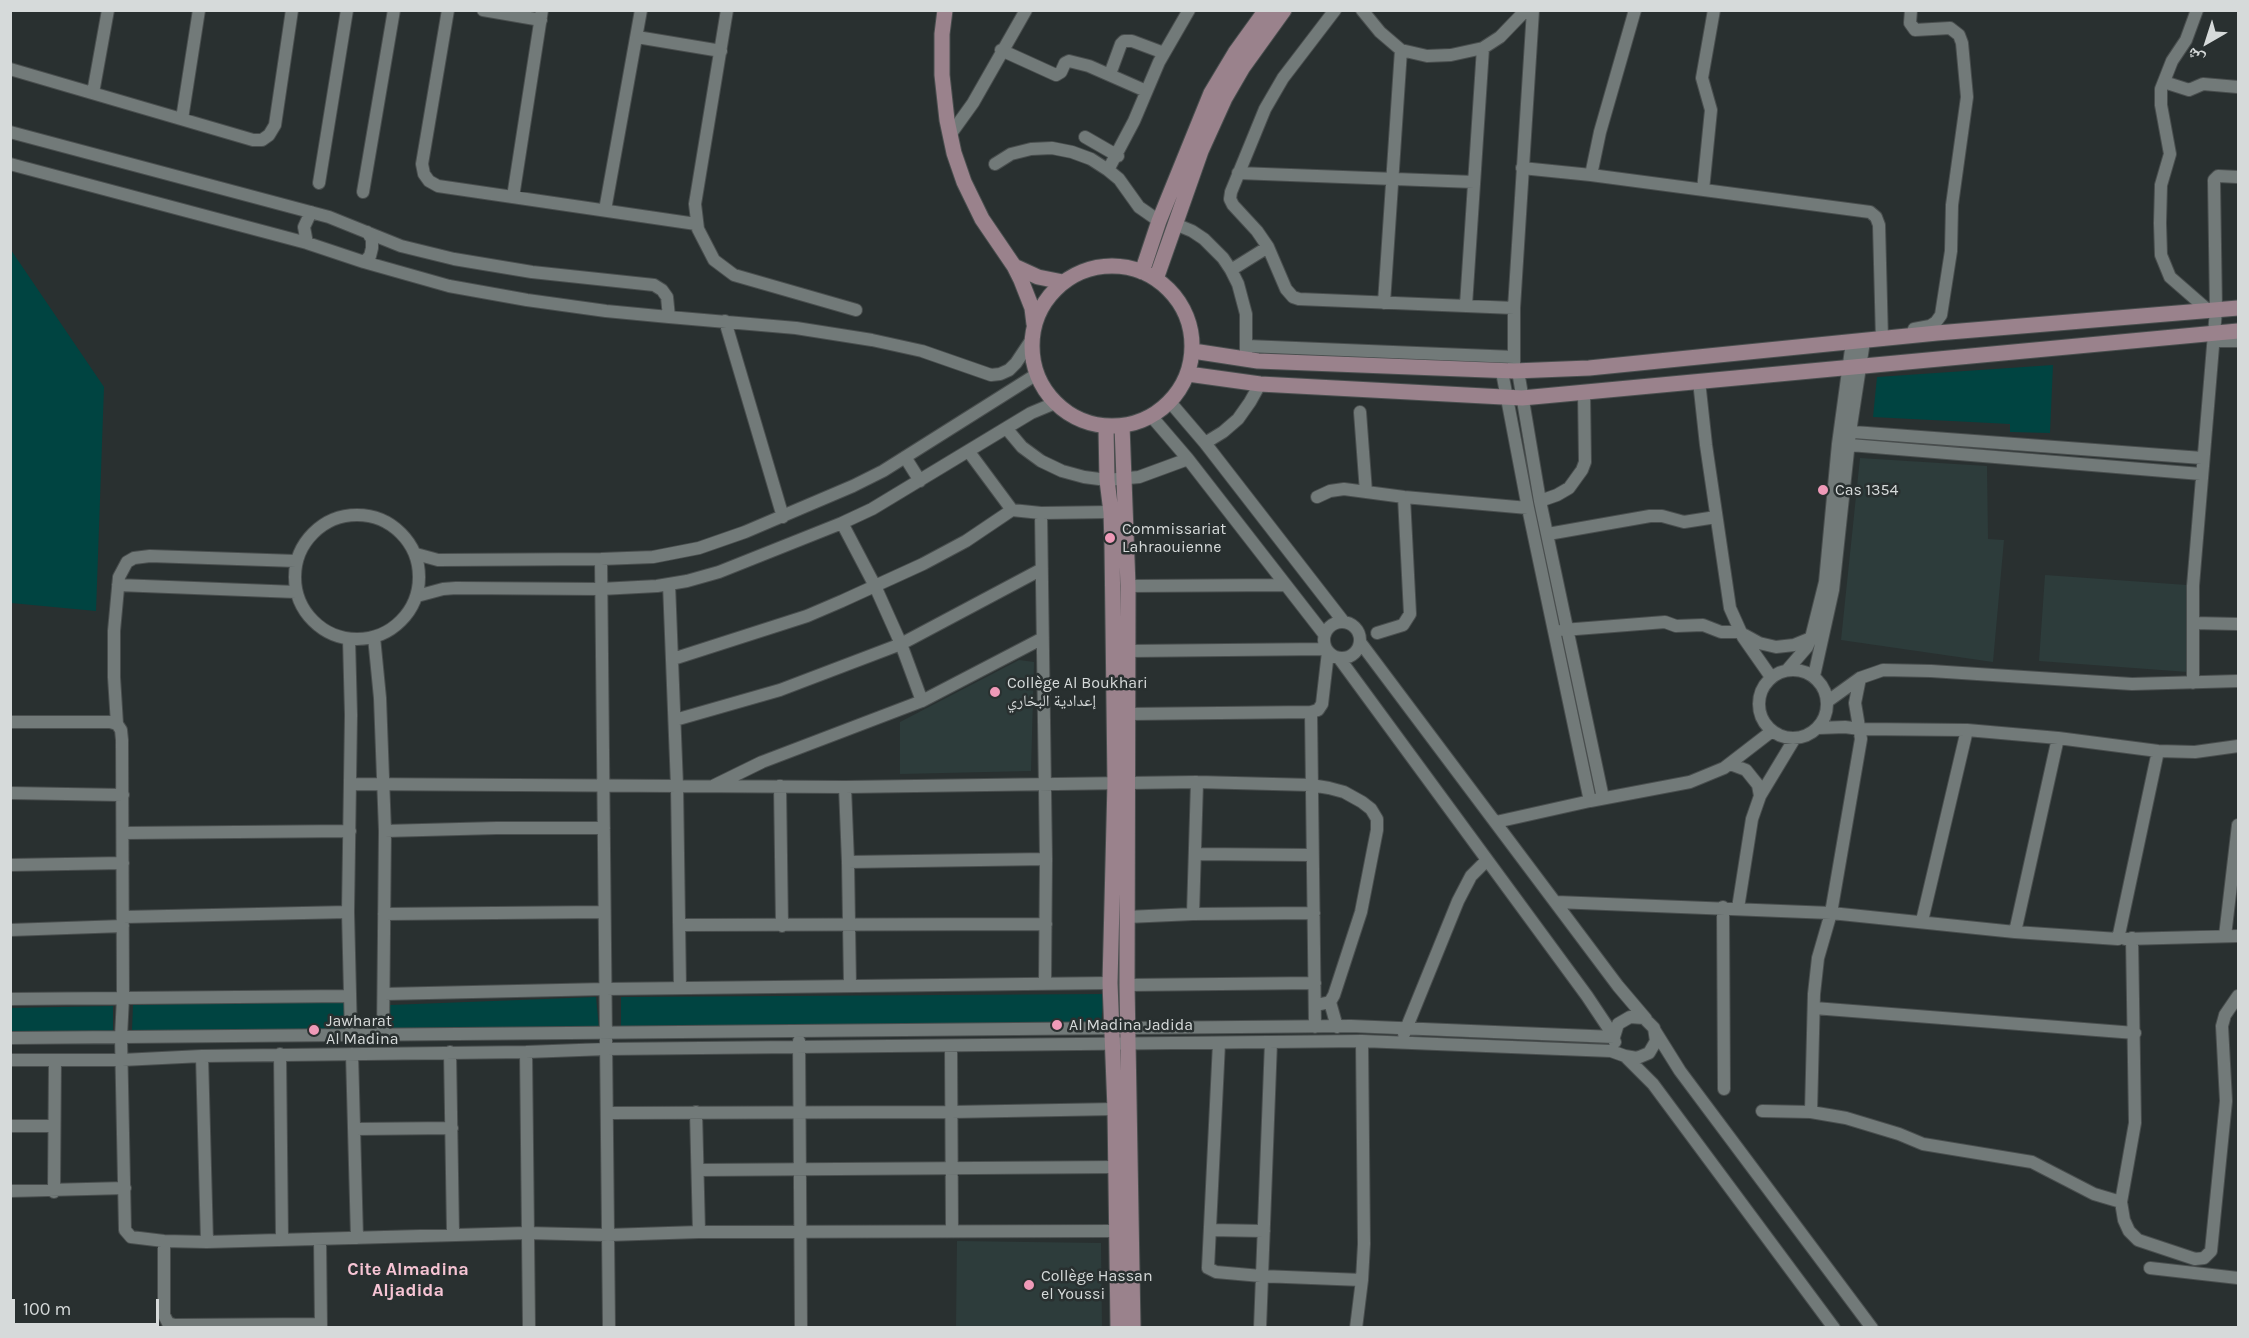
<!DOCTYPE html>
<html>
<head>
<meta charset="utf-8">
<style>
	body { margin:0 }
	#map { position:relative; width:2249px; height:1338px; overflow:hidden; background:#293030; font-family:Karla,"Noto Naskh Arabic",sans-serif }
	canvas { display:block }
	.frame { position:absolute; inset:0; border:12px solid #d6dada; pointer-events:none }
	.north { position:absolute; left:2177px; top:12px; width:60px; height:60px; -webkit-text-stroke:4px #293030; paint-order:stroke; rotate:219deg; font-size:16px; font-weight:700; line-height:24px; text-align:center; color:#d6dada }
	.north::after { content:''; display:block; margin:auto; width:21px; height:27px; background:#d6dada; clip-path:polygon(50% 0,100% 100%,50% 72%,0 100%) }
	.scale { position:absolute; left:12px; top:1299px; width:147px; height:27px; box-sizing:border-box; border:3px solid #d6dada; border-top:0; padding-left:8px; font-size:18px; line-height:21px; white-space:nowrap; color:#d6dada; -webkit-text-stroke:4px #293030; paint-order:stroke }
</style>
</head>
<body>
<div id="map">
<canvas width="2249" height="1338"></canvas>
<div class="frame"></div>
<div class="north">ش</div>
<div class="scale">100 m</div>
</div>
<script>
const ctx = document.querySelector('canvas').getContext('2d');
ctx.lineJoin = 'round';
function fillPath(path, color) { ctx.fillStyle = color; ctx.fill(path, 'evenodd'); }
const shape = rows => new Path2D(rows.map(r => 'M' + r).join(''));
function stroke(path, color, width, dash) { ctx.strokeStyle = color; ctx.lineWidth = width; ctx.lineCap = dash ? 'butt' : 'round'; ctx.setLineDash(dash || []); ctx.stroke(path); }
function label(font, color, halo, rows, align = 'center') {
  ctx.font = font + ' Karla,"Noto Naskh Arabic",sans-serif'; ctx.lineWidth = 5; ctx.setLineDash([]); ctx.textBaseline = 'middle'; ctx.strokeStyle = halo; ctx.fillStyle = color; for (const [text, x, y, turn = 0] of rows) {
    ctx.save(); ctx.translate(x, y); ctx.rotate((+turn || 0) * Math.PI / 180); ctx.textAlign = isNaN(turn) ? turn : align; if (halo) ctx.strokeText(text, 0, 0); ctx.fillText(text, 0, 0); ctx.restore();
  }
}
const built = shape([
	[1860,458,1987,466,1988,539,2004,540,1993,662,1841,640],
	[2045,575,2187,585,2188,672,2039,661],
	[1019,660,1034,662,1031,771,900,774,900,722],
	[957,1241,1101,1243,1102,1327,956,1327]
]);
const green = shape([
	[11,250,104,387,96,611,11,603],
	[2053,365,2050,433,2010,432,2010,424,1873,417,1877,377],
	[1104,994,1101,1023,621,1027,621,997],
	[596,997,599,1028,391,1035,390,1005],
	[346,1001,345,1030,132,1030,133,1005],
	[113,1006,113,1032,11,1032,10,1008]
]);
const street = shape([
	[448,10,422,164,424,174,429,181,438,186,696,224],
	[483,10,541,20],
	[727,10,695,204,698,229,714,260,734,275,856,310],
	[1335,10,1283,78,1265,109,1231,192,1230,199,1233,205,1257,231,1268,247,1286,289,1293,297,1299,299,1514,308],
	[1362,10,1380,32,1401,50,1427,56,1451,55,1483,48,1500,37,1526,10],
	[1911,10,1910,23,1915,30,1950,28,1959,35,1962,43,1967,97,1952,205,1951,251,1941,315,1936,322,1930,326,1914,329],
	[2197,10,2186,40,2172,61,2161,89,2161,105,2170,154,2161,185,2160,223,2161,255,2170,277,2209,311],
	[637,37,721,51],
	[1001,50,1056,75,1061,72,1065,63,1069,61,1089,66,1146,91],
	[10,69,253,140,262,140,269,135,275,125,292,10],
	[1110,74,1121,44,1124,41,1132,41,1164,53],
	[2164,82,2189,90,2203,84,2238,87],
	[93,93,108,10],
	[182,119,199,10],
	[10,132,329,217,401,246,454,259,532,272,654,285,662,290,667,297,669,317,606,311,527,300,449,286,364,262,307,243,10,164],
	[950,135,973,103,1026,10],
	[1085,137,1118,156],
	[995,164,1011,154,1031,149,1052,148,1072,152,1091,159,1108,170,1119,179,1139,207,1159,221],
	[1522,168,1591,175,1870,212,1876,217,1879,225,1882,340],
	[1108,170,1134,121,1159,62,1189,10],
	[1238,173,1474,182],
	[1591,175,1600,132,1635,10],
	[319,183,347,10],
	[1703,190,1711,110,1702,78,1714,10],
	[363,192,394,10],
	[513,197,542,10],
	[605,210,641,10],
	[1175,224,1192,231,1204,239,1223,258,1231,270,1238,284,1246,314,1246,354],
	[307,243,304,227,311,212],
	[364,262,370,256,372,248,372,239,367,232],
	[1231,270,1268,247],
	[1384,303,1401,50],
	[1466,305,1483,48],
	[669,317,796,328,872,340,922,351,991,375,1000,374,1009,370,1016,363,1032,339],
	[725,321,783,517],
	[2214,341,2238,341],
	[1247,346,1514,357],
	[1514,371,1514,308,1533,10],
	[1518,371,1540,501,1603,798],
	[1502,372,1528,508,1590,801],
	[1699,381,1706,445,1730,608,1743,637,1771,677],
	[1170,402,1205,443,1343,621],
	[1360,412,1366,492],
	[1152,417,1188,459,1324,634],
	[1006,428,1022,447,1041,461,1062,471,1084,477,1107,480,1139,477,1188,459],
	[1840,431,2202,458],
	[1205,443,1223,432,1238,419,1250,402,1260,384],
	[1838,444,2201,474],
	[969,452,1012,510,1041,513,1111,512],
	[905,457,920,481],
	[1317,497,1330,491,1344,489,1404,497,1528,508],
	[1540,501,1557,495,1569,488,1582,470,1585,462,1584,393],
	[1041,513,1046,859,1045,984],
	'295 577a62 62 0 1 1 124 0a62 62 0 1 1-124 0Z',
	[842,523,875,586,901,644,922,701],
	[1548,534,1650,516,1662,516,1684,522,1716,517],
	[416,554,438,560,601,559,653,557,699,548,745,532,853,486,883,471,1037,374],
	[601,559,609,1328],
	[296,561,150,556,134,558,127,562,119,577,114,631,114,677,117,724,121,730,122,740,123,997,121,1037,125,1230,131,1237,164,1241,207,1242,527,1233,608,1235,699,1232,1118,1231],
	[669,584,677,786,680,988],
	[118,585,296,592],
	[1128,586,1286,585],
	[417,596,443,589,456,588,601,589,657,586,687,581,719,572,842,523,872,509,1031,413,1055,403],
	'1324 640a18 18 0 1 1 36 0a18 18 0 1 1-36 0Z',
	[2193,623,2238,624],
	[1563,630,1665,622,1676,626,1703,625,1721,632,1739,632,1759,643,1776,647,1794,645,1811,638],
	[1377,633,1403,625,1410,614,1404,497],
	[374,637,380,698,385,831,383,1035],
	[349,639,351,715,348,912,351,1035],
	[1360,642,1618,986,1646,1019],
	[1128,651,1325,649],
	[1339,658,1587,996,1609,1029,1615,1042],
	[673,659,807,616,842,601,923,564,966,541,1012,510],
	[1788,669,1807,647,1811,638,1825,582,1838,444,1852,342],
	'1759 704a34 34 0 1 1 68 0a34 34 0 1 1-68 0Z',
	[1814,676,1833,590,1850,432,1864,341],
	[2193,683,2193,586,2216,310,2214,180,2218,176,2238,177],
	[1828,701,1860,678,1883,670,1931,671,2132,684,2238,681],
	[1311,712,1315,1027],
	[1128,714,1311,712,1318,710,1322,704,1328,652],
	[675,720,780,690,901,644,1042,569],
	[10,722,110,722,117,724],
	[1818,728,1845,727,1860,729,1967,730,2058,738,2158,751,2195,752,2238,746],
	[1730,764,1746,770,1758,785,1760,796],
	[351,784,845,787,1197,782,1311,785,1329,788,1344,792,1362,802,1371,809,1377,819,1377,830,1361,912,1334,995,1330,1002,1321,1004,1315,1003],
	[713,786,762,762,922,701,1043,638],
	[780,786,782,926],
	[845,787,848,862,850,986],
	[10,793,123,795],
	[1496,822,1590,801,1690,782,1724,768,1772,731],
	[385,831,497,828,604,828],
	[123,833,350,831],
	[1196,854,1312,855],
	[848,862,1046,859],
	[10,865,123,863],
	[1556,902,1831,913,2015,932,2118,939,2158,751],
	[1723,907,1724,1089],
	[1738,908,1752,819,1760,796,1795,738],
	[384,914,604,912],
	[1193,914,1197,782],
	[123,917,348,912],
	[1127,917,1193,914,1314,913],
	[1922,921,1967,730],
	[679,925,1046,924],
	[10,930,123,926],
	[2015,932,2058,738],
	[2225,936,2238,825],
	[2132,938,2135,1123,2121,1202,2124,1220,2129,1231,2138,1240,2195,1259,2204,1258,2211,1251,2226,1101,2222,1026,2225,1015,2238,996],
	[2125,939,2238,936],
	[1127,985,1315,983],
	[384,994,605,989,1110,983],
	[10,999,350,996],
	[1330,1002,1337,1027],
	[1814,1008,2135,1033],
	[1655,1031,1680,1071,1872,1328],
	[1404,1034,1458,901,1471,876,1487,860],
	[1614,1037,1618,1024,1630,1017,1644,1018,1654,1028,1656,1041,1649,1053,1637,1058,1625,1056],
	[10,1038,1351,1026,1614,1037],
	[799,1041,801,1328],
	[1219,1043,1208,1268,1216,1272,1261,1276,1362,1280],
	[951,1046,952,1231],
	[450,1052,453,1234],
	[526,1052,529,1328],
	[280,1054,282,1239],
	[352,1054,357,1238],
	[202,1056,207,1242],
	[10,1060,122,1060,202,1056,526,1052,606,1049,1362,1041,1611,1051,1625,1056,1653,1084,1834,1328],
	[1762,1111,1811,1112,1846,1118,1899,1134,1923,1144,2032,1162,2094,1194,2121,1202],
	[696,1112,699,1232],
	[1811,1112,1814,994,1818,958,1831,913,1861,739,1855,703,1860,678],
	[607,1113,951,1112,1115,1109],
	[10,1126,54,1126],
	[355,1129,452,1128],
	[698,1170,1117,1167],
	[10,1191,125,1188],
	[54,1192,55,1060],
	[1210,1230,1264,1231],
	[320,1239,321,1328],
	[164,1241,164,1315,168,1323,174,1325,321,1324],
	[2150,1268,2238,1278],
	[1260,1328,1271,1042],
	[1356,1328,1362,1280,1364,1244,1362,1041]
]);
const secondary = shape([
	[945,10,942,34,942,75,947,120,954,153,964,182,982,219,1014,266,1021,280,1032,308,1034,324],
	'1032 346a80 80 0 1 1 160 0a80 80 0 1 1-160 0Z',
	[1014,266,1038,277,1063,282],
	[1142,272,1159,221,1211,93,1235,53,1266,10],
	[1156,279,1201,151,1225,98,1243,67,1284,10],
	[1193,351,1258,361,1514,371,1589,368,1937,333,2238,308],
	[1188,374,1260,384,1522,398,2238,331],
	[1122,426,1128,586,1127,985,1133,1328],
	[1106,427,1107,480,1111,512,1112,544,1115,783,1110,983,1115,1109,1118,1328]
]);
const markers = [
	[1823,490,6,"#ef9ab8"],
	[1110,538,6,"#ef9ab8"],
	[995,692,6,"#ef9ab8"],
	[1057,1025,6,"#ef9ab8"],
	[314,1030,6,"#ef9ab8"],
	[1029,1285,6,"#ef9ab8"]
];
const poiNames = [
	["Cas 1354",1835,490],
	["Commissariat",1122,529],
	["Lahraouienne",1122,547],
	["Collège Al Boukhari",1007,683],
	["إعدادية البخاري",1007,701],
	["Jawharat",326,1021],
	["Al Madina",326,1039],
	["Al Madina Jadida",1069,1025],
	["Collège Hassan",1041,1276],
	["el Youssi",1041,1294]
];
const neighbourhoodNames = [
	["Cite Almadina",408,1270],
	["Aljadida",408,1291]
];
fillPath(built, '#2d3c3b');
fillPath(green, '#004441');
stroke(street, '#494e4e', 14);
stroke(secondary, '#494e4e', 17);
stroke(street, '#727a79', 12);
stroke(secondary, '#9a828c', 15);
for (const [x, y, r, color] of markers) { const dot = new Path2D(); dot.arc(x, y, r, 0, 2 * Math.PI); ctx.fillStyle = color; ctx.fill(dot); stroke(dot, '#293030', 2); }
label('16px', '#d6dada', '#293030', poiNames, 'left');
label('bold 18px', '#f6c4d4', '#293030', neighbourhoodNames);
</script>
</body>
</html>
